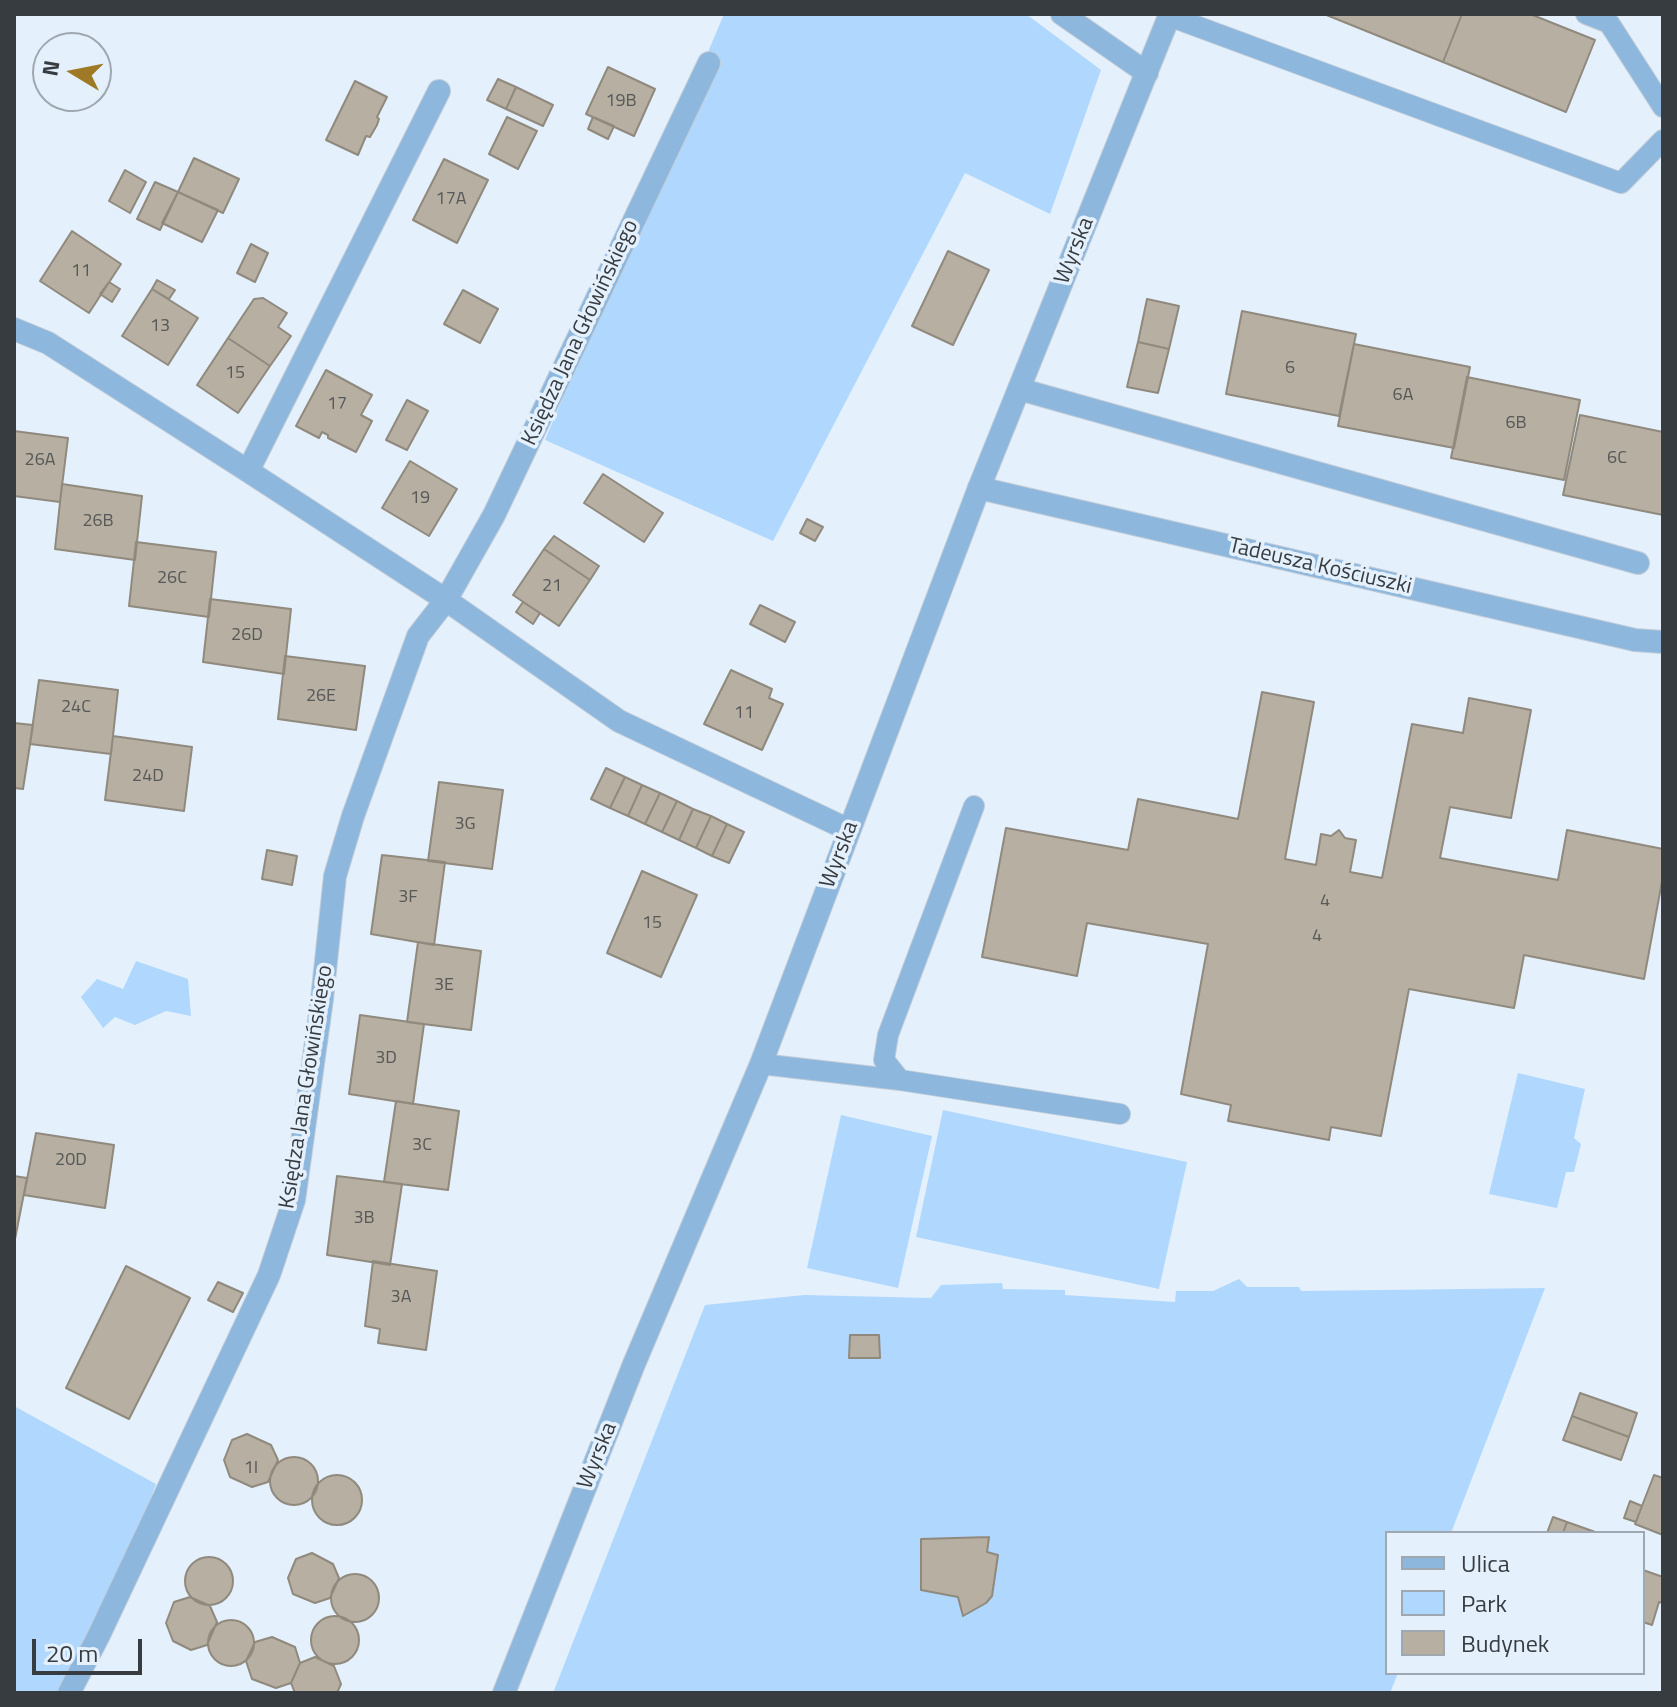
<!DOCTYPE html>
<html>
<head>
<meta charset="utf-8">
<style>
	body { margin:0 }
	#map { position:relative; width:1677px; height:1707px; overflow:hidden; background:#e4f0fc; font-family:"Titillium Web",sans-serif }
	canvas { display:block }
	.frame { position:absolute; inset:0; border:16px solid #373c41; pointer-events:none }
	.legend { position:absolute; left:1385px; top:1531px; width:260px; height:144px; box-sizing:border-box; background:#e4f0fc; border:2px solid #9fa8b1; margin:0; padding:10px 14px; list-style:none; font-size:24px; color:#373c41 }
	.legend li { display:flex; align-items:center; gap:16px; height:40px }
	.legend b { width:40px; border:2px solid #9fa8b1 }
	.north { position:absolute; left:32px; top:32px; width:80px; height:80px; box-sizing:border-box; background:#e4f0fc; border:2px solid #9fa8b1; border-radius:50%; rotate:280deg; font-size:22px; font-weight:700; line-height:32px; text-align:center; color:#373c41 }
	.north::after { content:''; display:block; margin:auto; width:28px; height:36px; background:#9f7a26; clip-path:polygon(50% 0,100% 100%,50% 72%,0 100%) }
	.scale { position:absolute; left:32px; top:1639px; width:110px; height:36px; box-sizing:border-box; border:4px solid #373c41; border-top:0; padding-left:10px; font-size:24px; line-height:28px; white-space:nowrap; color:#373c41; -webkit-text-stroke:6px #e4f0fc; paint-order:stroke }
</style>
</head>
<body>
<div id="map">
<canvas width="1677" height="1707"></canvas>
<div class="frame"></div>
<ul class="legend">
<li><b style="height:10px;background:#8eb7dd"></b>Ulica</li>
<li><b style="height:22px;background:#b0d8fe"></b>Park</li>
<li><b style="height:22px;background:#b6afa2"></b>Budynek</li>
</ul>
<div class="north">N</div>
<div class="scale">20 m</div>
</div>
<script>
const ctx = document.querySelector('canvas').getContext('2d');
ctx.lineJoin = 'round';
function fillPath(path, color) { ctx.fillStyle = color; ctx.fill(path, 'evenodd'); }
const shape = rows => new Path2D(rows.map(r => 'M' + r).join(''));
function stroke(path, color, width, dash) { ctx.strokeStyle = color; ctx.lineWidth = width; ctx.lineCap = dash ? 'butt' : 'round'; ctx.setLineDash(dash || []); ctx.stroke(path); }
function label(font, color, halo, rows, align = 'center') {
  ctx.font = font + ' "Titillium Web",sans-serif'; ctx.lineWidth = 7; ctx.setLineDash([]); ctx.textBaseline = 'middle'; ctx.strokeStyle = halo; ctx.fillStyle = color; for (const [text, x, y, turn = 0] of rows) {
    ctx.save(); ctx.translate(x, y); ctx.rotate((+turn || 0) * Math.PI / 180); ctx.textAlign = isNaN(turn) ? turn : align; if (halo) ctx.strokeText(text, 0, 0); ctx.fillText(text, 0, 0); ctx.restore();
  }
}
const green = shape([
	[724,14,1026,14,1101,70,1050,214,965,173,773,541,545,440],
	[136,961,188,979,191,1016,166,1011,135,1025,115,1017,103,1028,81,997,97,979,123,989],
	[1518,1073,1585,1089,1574,1138,1581,1144,1574,1172,1566,1172,1557,1208,1489,1194],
	[943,1110,1187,1162,1159,1289,916,1237],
	[841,1115,932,1136,898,1288,807,1268],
	[1239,1279,1247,1287,1299,1287,1301,1291,1545,1288,1451,1533,1387,1533,1387,1673,1398,1673,1390,1693,553,1693,705,1305,804,1295,931,1298,941,1285,1002,1283,1003,1289,1065,1290,1065,1295,1175,1302,1176,1291,1213,1291],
	[14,1406,156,1484,120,1580,57,1693,14,1693]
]);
const building = shape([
	[1324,14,1462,14,1443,62,1324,14],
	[1462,14,1530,14,1595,40,1566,112,1443,62,1462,14],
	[608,67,655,89,634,136,586,114,608,67],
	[498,79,516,87,506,109,487,100,498,79],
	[355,81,387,97,377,117,379,119,377,125,370,137,366,136,358,155,326,140,355,81],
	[516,87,553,105,543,126,506,109,516,87],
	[507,117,537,131,518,169,489,154,507,117],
	[593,117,614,126,608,139,588,129,593,117],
	[194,158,239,179,223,213,178,192,194,158],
	[444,159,488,180,457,243,413,220,444,159],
	[125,170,146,182,130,213,109,201,125,170],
	[155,182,178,192,160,230,137,219,155,182],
	[178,192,218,210,202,242,162,223,178,192],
	[72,231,121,264,89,313,40,281,72,231],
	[251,244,268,253,255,282,237,273,251,244],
	[948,251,989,270,953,345,912,326,948,251],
	[157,280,175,290,169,299,152,289,157,280],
	[109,282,120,289,112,302,100,294,109,282],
	[152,289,198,318,168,365,122,336,152,289],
	[463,290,498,309,480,343,444,324,463,290],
	[263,298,287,313,278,327,291,336,270,366,228,338,254,299,263,298],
	[1147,299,1179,306,1169,349,1138,342,1147,299],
	[1242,311,1356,334,1339,416,1226,394,1242,311],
	[228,338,270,366,238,413,197,385,228,338],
	[1138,342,1169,349,1158,393,1127,387,1138,342],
	[1354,344,1470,367,1454,448,1338,426,1354,344],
	[326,370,372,395,361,415,372,421,356,452,328,438,328,435,322,432,319,438,296,426,326,370],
	[1467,377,1580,400,1564,480,1451,458,1467,377],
	[407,400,428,411,407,450,386,440,407,400],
	[1580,415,1663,432,1663,515,1563,495,1580,415],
	[14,431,68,438,60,502,14,496,14,431],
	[410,461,457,489,429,536,382,508,410,461],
	[603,474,663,513,644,542,584,503,603,474],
	[62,484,142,496,135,560,55,549,62,484],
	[807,519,823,527,815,541,800,533,807,519],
	[554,536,599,566,590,580,544,549,554,536],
	[136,542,216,552,209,617,129,606,136,542],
	[544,549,590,580,559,626,513,595,544,549],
	[210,599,291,609,284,674,203,662,210,599],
	[523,602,540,613,533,624,516,612,523,602],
	[760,605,795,622,785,642,750,624,760,605],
	[285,656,365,666,356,730,278,719,285,656],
	[731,670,772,689,769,698,783,704,762,750,704,724,731,670],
	[39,680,118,690,111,754,30,744,39,680],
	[1262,692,1314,702,1285,859,1316,865,1321,834,1331,836,1339,830,1345,838,1356,840,1350,872,1382,878,1412,724,1463,733,1469,698,1531,710,1511,818,1450,807,1440,858,1558,880,1567,830,1663,849,1663,876,1644,979,1524,955,1514,1008,1409,989,1381,1136,1331,1127,1329,1140,1228,1121,1231,1105,1181,1094,1208,944,1087,923,1077,976,982,957,1006,828,1128,850,1138,799,1238,819,1262,692],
	[14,723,33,725,23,789,14,788,14,723],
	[113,736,192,747,184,811,105,800,113,736],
	[606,768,625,777,610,808,591,799,606,768],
	[625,777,642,785,628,816,610,808,625,777],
	[439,782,503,790,492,869,428,861,439,782],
	[642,785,660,793,645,824,628,816,642,785],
	[660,793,677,801,662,832,645,824,660,793],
	[677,801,693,809,679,840,662,832,677,801],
	[693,809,711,816,696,848,679,840,693,809],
	[711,816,727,824,712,856,696,848,711,816],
	[727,824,744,832,729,863,712,856,727,824],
	[267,850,297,856,292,885,262,879,267,850],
	[382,855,445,862,434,945,371,934,382,855],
	[642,871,697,895,661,977,607,953,642,871],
	[418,942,481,951,471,1030,407,1022,418,942],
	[360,1015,424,1024,413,1104,349,1094,360,1015],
	[396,1101,459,1111,448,1190,384,1182,396,1101],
	[36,1133,114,1145,105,1208,24,1195,36,1133],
	[14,1176,27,1178,15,1239,14,1239,14,1176],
	[337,1176,402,1184,390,1265,327,1255,337,1176],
	[373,1261,437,1271,426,1350,378,1343,380,1329,365,1326,373,1261],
	[126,1266,190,1298,129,1419,66,1388,126,1266],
	[218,1282,243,1293,233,1312,208,1300,218,1282],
	[850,1335,879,1335,880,1358,849,1358,850,1335],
	[1580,1393,1637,1413,1629,1437,1572,1416,1580,1393],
	[1572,1416,1629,1437,1621,1460,1563,1440,1572,1416],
	[247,1434,271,1445,278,1460,268,1482,252,1487,230,1477,224,1460,232,1440,247,1434],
	'270 1481a24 24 0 1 1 48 0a24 24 0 1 1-48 0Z',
	[1654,1475,1663,1478,1663,1535,1635,1524,1654,1475],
	'312 1500a25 25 0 1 1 50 0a25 25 0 1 1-50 0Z',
	[1630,1501,1642,1506,1636,1522,1624,1518,1630,1501],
	[1553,1517,1567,1522,1563,1533,1547,1533,1553,1517],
	[1567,1522,1598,1533,1563,1533,1567,1522],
	[989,1537,987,1552,998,1555,992,1596,986,1603,963,1616,958,1597,921,1590,921,1539,989,1537],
	[312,1553,333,1564,339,1578,330,1598,315,1603,293,1594,288,1578,296,1559,312,1553],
	'185 1581a24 24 0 1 1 48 0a24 24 0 1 1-48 0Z',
	[1643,1570,1663,1577,1663,1603,1659,1602,1652,1625,1643,1622,1643,1570],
	'331 1598a24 24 0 1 1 48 0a24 24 0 1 1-48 0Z',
	[190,1597,210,1606,217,1622,207,1645,191,1650,173,1641,166,1623,174,1602,190,1597],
	'311 1640a24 24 0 1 1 48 0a24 24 0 1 1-48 0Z',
	'208 1643a23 23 0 1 1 46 0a23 23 0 1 1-46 0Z',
	[272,1637,295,1647,300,1663,291,1683,276,1688,252,1679,246,1661,255,1642,272,1637],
	[315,1657,334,1666,341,1684,337,1693,295,1693,291,1683,300,1663,315,1657]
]);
const service = shape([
	[1586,14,1609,23,1663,107],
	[1169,16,1621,183,1663,140],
	[761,1064,900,1080,1120,1114],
	[900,1080,884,1060,888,1035,974,806]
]);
const minor = shape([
	[1062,14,1147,73],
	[14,329,48,343,248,471,446,600,619,721,849,830],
	[1019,389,1638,563],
	[248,471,439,91],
	[979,488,1635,640,1663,642],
	[69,1693,99,1635,269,1275,294,1200,322,999,335,876,353,816,418,636,446,600,494,515,709,63]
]);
const tertiary = shape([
	[504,1693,634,1364,761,1064,979,488,1170,14]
]);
const numberNames = [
	["19B",621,102],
	["17A",451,200],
	["11",81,272],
	["13",160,327],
	["6",1290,369],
	["15",235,374],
	["6A",1403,396],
	["17",337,405],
	["6B",1516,424],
	["6C",1617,459],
	["26A",40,461],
	["19",420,499],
	["26B",98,522],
	["26C",172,579],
	["21",552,587],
	["26D",247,636],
	["26E",321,697],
	["24C",76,708],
	["11",744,714],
	["24D",148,777],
	["3G",465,825],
	["3F",408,898],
	["4",1325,902],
	["15",652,924],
	["4",1317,937],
	["3E",444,986],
	["3D",386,1059],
	["3C",422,1146],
	["20D",71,1161],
	["3B",364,1219],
	["3A",401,1298],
	["1I",251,1469]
];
const streetNames = [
	["Wyrska",1075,251,-68],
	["Księdza Jana Głowińskiego",581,333,-65],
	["Tadeusza Kościuszki",1320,567,13],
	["Wyrska",840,855,-69],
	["Księdza Jana Głowińskiego",307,1087,-81],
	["Wyrska",598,1456,-68]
];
fillPath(green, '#b0d8fe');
fillPath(building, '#b6afa2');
stroke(building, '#90897d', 2);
stroke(service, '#c1ccd7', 22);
stroke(minor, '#c1ccd7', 24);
stroke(tertiary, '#c1ccd7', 24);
stroke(service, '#8eb7dd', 20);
stroke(minor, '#8eb7dd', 22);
stroke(tertiary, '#8eb7dd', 22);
label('18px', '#575959', null, numberNames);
label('22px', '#373c41', '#e4f0fc', streetNames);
</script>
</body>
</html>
